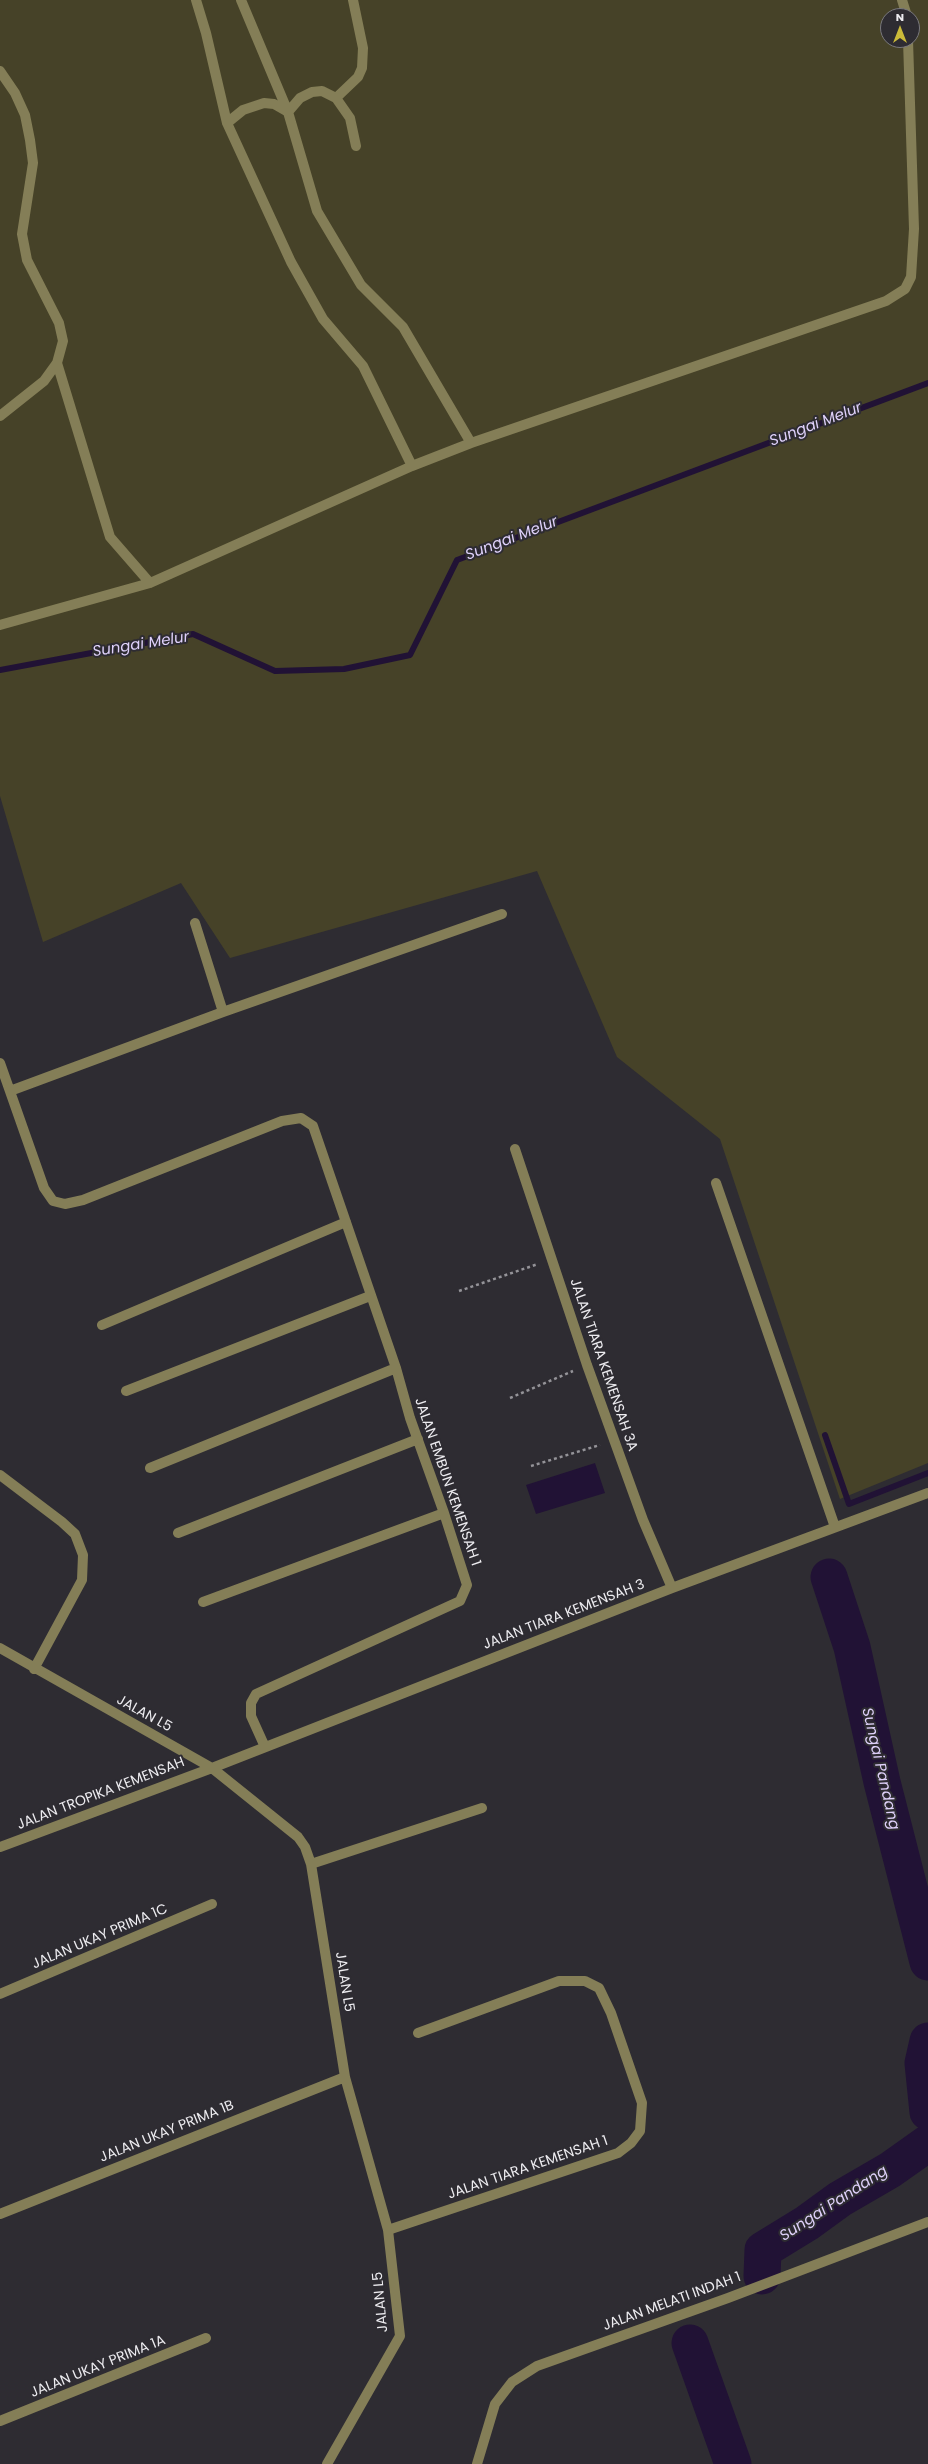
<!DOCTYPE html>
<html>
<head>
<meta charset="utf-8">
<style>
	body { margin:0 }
	#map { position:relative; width:928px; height:2464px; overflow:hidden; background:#2e2c32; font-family:Poppins,sans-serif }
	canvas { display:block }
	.north { position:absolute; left:880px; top:8px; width:40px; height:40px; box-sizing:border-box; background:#2e2c32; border:1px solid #7a797e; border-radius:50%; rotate:0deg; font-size:11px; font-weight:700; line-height:16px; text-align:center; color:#edecf0 }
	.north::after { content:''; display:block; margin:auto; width:14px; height:18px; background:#cbba39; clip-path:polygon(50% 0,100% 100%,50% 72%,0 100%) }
</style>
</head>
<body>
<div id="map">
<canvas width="928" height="2464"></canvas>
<div class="north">N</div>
</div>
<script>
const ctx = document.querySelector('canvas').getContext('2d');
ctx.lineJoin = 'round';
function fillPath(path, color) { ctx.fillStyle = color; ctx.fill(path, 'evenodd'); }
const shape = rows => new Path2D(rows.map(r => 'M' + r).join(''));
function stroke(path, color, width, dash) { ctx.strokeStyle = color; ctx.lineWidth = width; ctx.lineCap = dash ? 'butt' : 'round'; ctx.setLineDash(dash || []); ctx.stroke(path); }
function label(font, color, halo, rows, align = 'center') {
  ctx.font = font + ' Poppins,sans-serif'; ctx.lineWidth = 4; ctx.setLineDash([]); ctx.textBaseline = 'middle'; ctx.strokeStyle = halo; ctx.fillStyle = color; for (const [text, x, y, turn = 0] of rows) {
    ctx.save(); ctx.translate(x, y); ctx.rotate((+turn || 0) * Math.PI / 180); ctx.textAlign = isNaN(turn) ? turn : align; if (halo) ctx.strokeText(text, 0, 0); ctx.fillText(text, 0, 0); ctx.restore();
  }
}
const green = shape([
	[0,0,928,0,928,1463,840,1499,720,1139,617,1057,537,871,230,958,181,883,43,942,0,796],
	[888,16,912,16,912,40,888,40]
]);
const water = shape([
	[595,1463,605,1493,536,1514,526,1485]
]);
const stream = shape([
	[0,670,193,634,275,671,344,669,410,655,457,560,928,383],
	[825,1435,849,1504,928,1473]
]);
const river = shape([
	[829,1577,852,1647,882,1782,928,1962],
	[928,2041,923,2063,928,2112],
	[762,2276,763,2250,807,2223,840,2199,890,2170,928,2143],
	[690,2343,733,2464]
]);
const path = shape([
	[459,1291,538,1264],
	[510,1398,573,1371],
	[531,1466,600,1445]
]);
const minor = shape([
	[196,0,206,33,227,123,291,262,323,319,363,366,412,466],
	[241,0,288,112,317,211,361,285,403,327,471,443],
	[902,0,907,16],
	[0,71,15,93,25,115,30,140,33,163,22,234,27,260,59,323,63,341,57,363,44,381,0,416],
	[336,98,358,77,362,68,363,48,353,0],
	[227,123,243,110,264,103,274,104,288,112,300,98,312,92,322,91,336,98,350,118,356,146],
	[57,363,110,537,150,583],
	[0,625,150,583,412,466,471,443,886,301,905,289,911,277,914,229,908,40],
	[195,923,223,1012],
	[0,1063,44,1188,53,1201,65,1204,83,1200,282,1121,301,1118,313,1126,396,1368,410,1418,444,1513,467,1585,460,1601,256,1694,251,1703,251,1716,265,1747],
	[10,1091,223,1012,502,914],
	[515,1149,587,1365,643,1520,672,1588],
	[716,1183,835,1527],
	[102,1325,346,1222],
	[126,1391,370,1296],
	[150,1468,396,1368],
	[0,1475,62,1522,75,1534,83,1555,82,1580,34,1669],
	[178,1533,418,1439],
	[203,1602,444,1513],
	[0,1648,212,1768,298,1837,305,1847,311,1864,345,2077,388,2230,400,2336,327,2464],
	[0,1847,212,1768,672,1588,928,1493],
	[311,1864,482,1808],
	[0,1994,212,1904],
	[0,2214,345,2077],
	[388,2230,618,2153,631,2143,640,2131,642,2103,611,2013,599,1988,585,1981,559,1981,418,2033],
	[0,2421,206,2338],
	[477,2464,495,2404,512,2382,537,2366,728,2298,928,2222]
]);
const streetNames = [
	["JALAN TIARA KEMENSAH 3A",603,1365,71],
	["JALAN EMBUN KEMENSAH 1",447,1482,71],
	["JALAN TIARA KEMENSAH 3",564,1615,-21],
	["JALAN L5",144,1714,29],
	["JALAN TROPIKA KEMENSAH",101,1794,-21],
	["JALAN UKAY PRIMA 1C",100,1937,-23],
	["JALAN L5",344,1982,81],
	["JALAN UKAY PRIMA 1B",167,2132,-22],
	["JALAN TIARA KEMENSAH 1",528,2168,-19],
	["JALAN L5",381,2302,-95],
	["JALAN MELATI INDAH 1",672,2302,-20],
	["JALAN UKAY PRIMA 1A",98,2367,-22]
];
const waterNames = [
	["Sungai Melur",816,425,-21],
	["Sungai Melur",512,539,-21],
	["Sungai Melur",141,645,-9],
	["Sungai Pandang",880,1769,77],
	["Sungai Pandang",834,2204,-33]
];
fillPath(green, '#464228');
fillPath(water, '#211235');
stroke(stream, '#211235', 6);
stroke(river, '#211235', 37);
stroke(path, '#949398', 2.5, [3, 3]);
stroke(minor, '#847e57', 10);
label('14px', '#edecf0', '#2e2c32', streetNames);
label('italic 15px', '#dfd1fa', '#2e2c32', waterNames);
</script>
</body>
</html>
